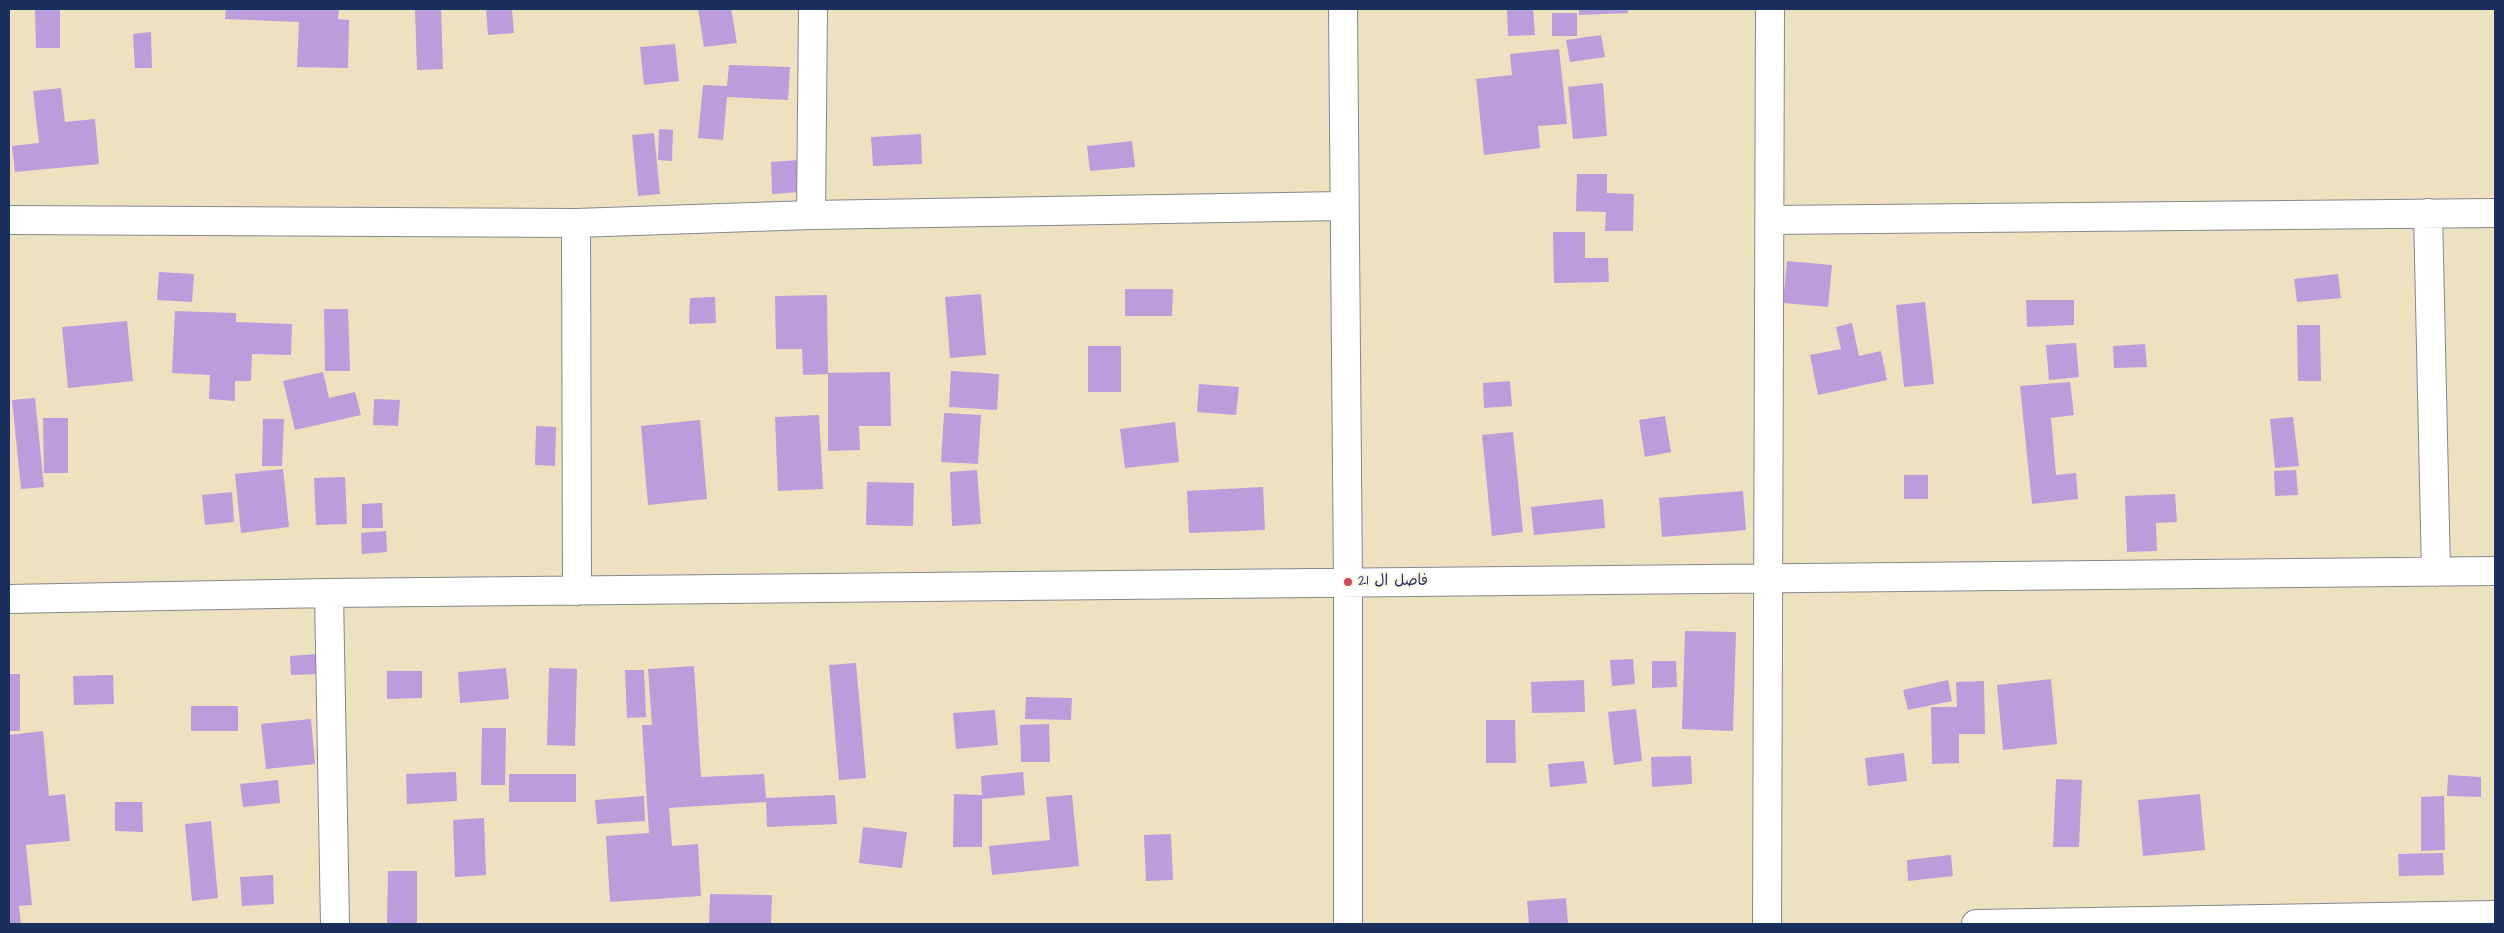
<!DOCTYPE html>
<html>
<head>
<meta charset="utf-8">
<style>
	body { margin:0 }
	#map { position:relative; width:2504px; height:933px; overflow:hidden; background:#eee1c0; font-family:"Architects Daughter",sans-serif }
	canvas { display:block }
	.frame { position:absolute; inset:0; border:10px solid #1b2f5e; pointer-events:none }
</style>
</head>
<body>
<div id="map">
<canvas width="2504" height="933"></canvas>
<div class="frame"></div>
</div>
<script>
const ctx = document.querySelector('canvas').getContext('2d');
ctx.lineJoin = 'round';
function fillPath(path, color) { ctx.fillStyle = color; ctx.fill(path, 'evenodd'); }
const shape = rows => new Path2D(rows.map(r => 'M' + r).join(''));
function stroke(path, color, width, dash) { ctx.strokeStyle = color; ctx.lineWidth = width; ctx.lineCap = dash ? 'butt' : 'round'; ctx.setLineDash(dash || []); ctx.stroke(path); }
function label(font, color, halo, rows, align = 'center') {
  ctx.font = font + ' "Architects Daughter","Playpen Sans Arabic",sans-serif'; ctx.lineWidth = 4.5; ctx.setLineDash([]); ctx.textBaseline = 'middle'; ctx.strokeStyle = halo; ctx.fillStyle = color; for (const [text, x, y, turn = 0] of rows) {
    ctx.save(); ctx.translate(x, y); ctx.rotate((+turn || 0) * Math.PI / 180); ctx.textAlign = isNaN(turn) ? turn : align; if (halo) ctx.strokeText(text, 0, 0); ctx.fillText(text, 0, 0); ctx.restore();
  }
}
const building = shape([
	[35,9,60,9,60,48,36,48],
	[226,9,339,9,338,19,349,20,348,68,297,67,299,22,225,19],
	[415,9,441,9,443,69,417,70],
	[486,9,512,9,514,33,488,35],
	[698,9,731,9,737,43,704,47],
	[1507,9,1533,9,1535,35,1508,36],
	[1579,9,1628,9,1628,13,1579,15],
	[1552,13,1577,13,1577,36,1552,36],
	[151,32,152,68,135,68,133,34],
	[1601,35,1605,57,1570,62,1566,40],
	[675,44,679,81,644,85,640,47],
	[1559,49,1567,124,1538,126,1540,148,1484,155,1476,79,1512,75,1510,54],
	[729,65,790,67,788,100,727,97,723,140,698,138,703,85,727,86],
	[1603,83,1607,136,1573,139,1568,87],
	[61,88,65,122,95,119,99,164,15,172,12,146,39,143,33,91],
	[659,129,673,130,672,161,658,160],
	[654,133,660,194,638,196,632,135],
	[921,134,922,164,873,166,871,137],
	[1132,141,1135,167,1090,171,1087,146],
	[798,160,800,192,772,194,771,162],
	[1577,174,1607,174,1607,193,1634,194,1633,231,1605,231,1606,212,1576,211],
	[1553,232,1585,232,1585,258,1608,258,1609,282,1554,283],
	[1787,261,1832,265,1828,307,1783,303],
	[159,272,194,274,192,302,157,300],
	[2338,274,2341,298,2297,302,2294,279],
	[1125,289,1173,289,1172,316,1125,316],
	[981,294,986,355,950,358,945,297],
	[827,295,828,373,890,372,891,426,859,426,860,450,828,451,828,374,803,375,802,349,776,349,775,296],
	[715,297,716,323,689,324,690,298],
	[2026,300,2074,300,2074,325,2027,327],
	[1925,302,1934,384,1904,387,1896,305],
	[324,309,348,309,350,371,325,371],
	[175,311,236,313,236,322,292,324,291,355,252,354,251,381,235,381,235,401,209,399,210,375,172,373],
	[127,321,133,381,68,388,62,327],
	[1852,323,1859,356,1881,351,1887,380,1818,395,1810,355,1841,349,1836,327],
	[2297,325,2320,325,2321,381,2298,381],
	[2076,343,2079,377,2049,380,2046,345],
	[2145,344,2147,367,2114,368,2113,346],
	[1088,346,1121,346,1121,392,1088,392],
	[951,371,999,374,997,410,949,407],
	[323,372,329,398,355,392,361,415,295,430,283,381],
	[1510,381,1512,406,1484,408,1483,383],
	[2070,382,2074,415,2051,418,2056,475,2076,473,2078,499,2032,504,2020,386],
	[1199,384,1239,387,1236,415,1197,412],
	[35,398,44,487,21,489,12,400],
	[374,399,400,400,398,426,373,425],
	[944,413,981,415,978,464,941,462],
	[819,415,823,489,778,491,775,417],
	[1665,416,1671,452,1645,457,1639,420],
	[2293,417,2299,466,2275,468,2270,419],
	[43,418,68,418,68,473,44,473],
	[263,419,284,419,282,466,262,466],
	[700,420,707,499,648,505,641,426],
	[1175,422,1179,462,1125,468,1120,429],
	[536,426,556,427,555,466,535,465],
	[1513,432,1523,532,1492,536,1482,435],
	[283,469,289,527,241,533,235,474],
	[977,470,981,524,952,526,950,472],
	[2296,470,2298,495,2275,496,2274,471],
	[1904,475,1928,475,1928,499,1904,499],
	[345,477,347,524,316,525,314,478],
	[867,482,914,483,913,526,866,525],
	[1263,487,1265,530,1189,533,1187,491],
	[1743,491,1746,530,1662,537,1659,498],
	[232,492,234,522,205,525,202,495],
	[2175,494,2177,522,2156,523,2157,551,2127,552,2125,496],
	[1603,499,1605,528,1534,535,1531,507],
	[382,503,383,528,362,528,362,504],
	[386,531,387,552,362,554,361,533],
	[1685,631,1736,632,1733,731,1682,729],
	[317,654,317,674,291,675,290,656],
	[1633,659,1635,684,1612,686,1610,660],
	[1652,661,1676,661,1677,687,1652,688],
	[856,663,866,778,839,780,829,665],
	[694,666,701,777,764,774,766,798,835,795,837,824,767,827,766,802,669,808,672,846,698,844,701,896,610,902,606,836,649,833,642,725,652,725,648,669],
	[506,668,509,699,460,703,458,672],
	[549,668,577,669,575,746,547,745],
	[625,670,644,670,646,717,627,718],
	[387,671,422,671,422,698,387,699],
	[9,674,20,674,20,731,9,731],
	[113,675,114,704,74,705,73,676],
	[2051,679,2057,744,2003,750,1997,685],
	[1584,680,1585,712,1532,713,1531,682],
	[1948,680,1952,701,1908,710,1903,690],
	[1984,681,1985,734,1959,734,1959,763,1932,764,1931,707,1957,707,1956,682],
	[1026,697,1072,698,1071,720,1025,719],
	[191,706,238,706,238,731,191,731],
	[1636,709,1642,761,1614,765,1608,712],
	[995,710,998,745,956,749,953,713],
	[311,719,315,764,266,769,261,724],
	[1486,720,1515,720,1516,763,1486,763],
	[1049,724,1050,762,1021,762,1020,725],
	[482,728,506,728,505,785,481,785],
	[43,731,49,796,65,794,70,841,26,845,32,905,19,906,21,924,9,924,9,735],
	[1904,753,1907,781,1868,786,1865,758],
	[1691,756,1692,784,1652,787,1651,757],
	[1584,761,1587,783,1550,787,1548,764],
	[456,772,457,801,407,804,406,774],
	[1023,772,1025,795,982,799,982,847,953,847,954,794,982,795,981,776],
	[509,774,576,774,576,802,509,802],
	[2448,775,2481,777,2481,797,2447,796],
	[2056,779,2082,780,2079,847,2053,847],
	[278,780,280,803,243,807,240,784],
	[2200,794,2205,850,2143,856,2138,800],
	[1072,795,1079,866,992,875,989,846,1050,840,1046,797],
	[644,796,645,821,597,824,595,800],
	[2444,796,2445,850,2421,851,2421,797],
	[115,802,142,802,143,832,115,831],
	[484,818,486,875,455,877,453,820],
	[211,821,218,898,192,901,185,824],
	[863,827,907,832,902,868,859,863],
	[1171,834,1173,880,1146,881,1144,835],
	[2443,853,2444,875,2399,876,2398,854],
	[1951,855,1953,876,1908,881,1907,860],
	[388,871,417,871,417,924,387,924],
	[273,875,274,904,242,906,240,877],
	[710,894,772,895,771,924,709,924],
	[1566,898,1568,924,1529,924,1527,901]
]);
const minor = shape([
	[1343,9,1348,583,1348,924],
	[2428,213,2436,572],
	[811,215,813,9],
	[9,220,576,223,811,215,1343,206],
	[1770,220,2495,213],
	[576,223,577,591],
	[329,593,335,924],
	[9,599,329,593,2495,571],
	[1767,924,1770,9],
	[1976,924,2495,915]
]);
const markers = [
	[1348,582,5,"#d1495b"]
];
const poiNames = [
	["فاصل ال 21",1358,582]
];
fillPath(building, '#bb9ddc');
stroke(minor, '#84888f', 30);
stroke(minor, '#fff', 28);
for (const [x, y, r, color] of markers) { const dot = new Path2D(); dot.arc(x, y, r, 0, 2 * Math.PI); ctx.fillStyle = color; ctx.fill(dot); stroke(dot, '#fcf5e5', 2); }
label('15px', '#1b2f5e', '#fcf5e5', poiNames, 'left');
</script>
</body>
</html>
